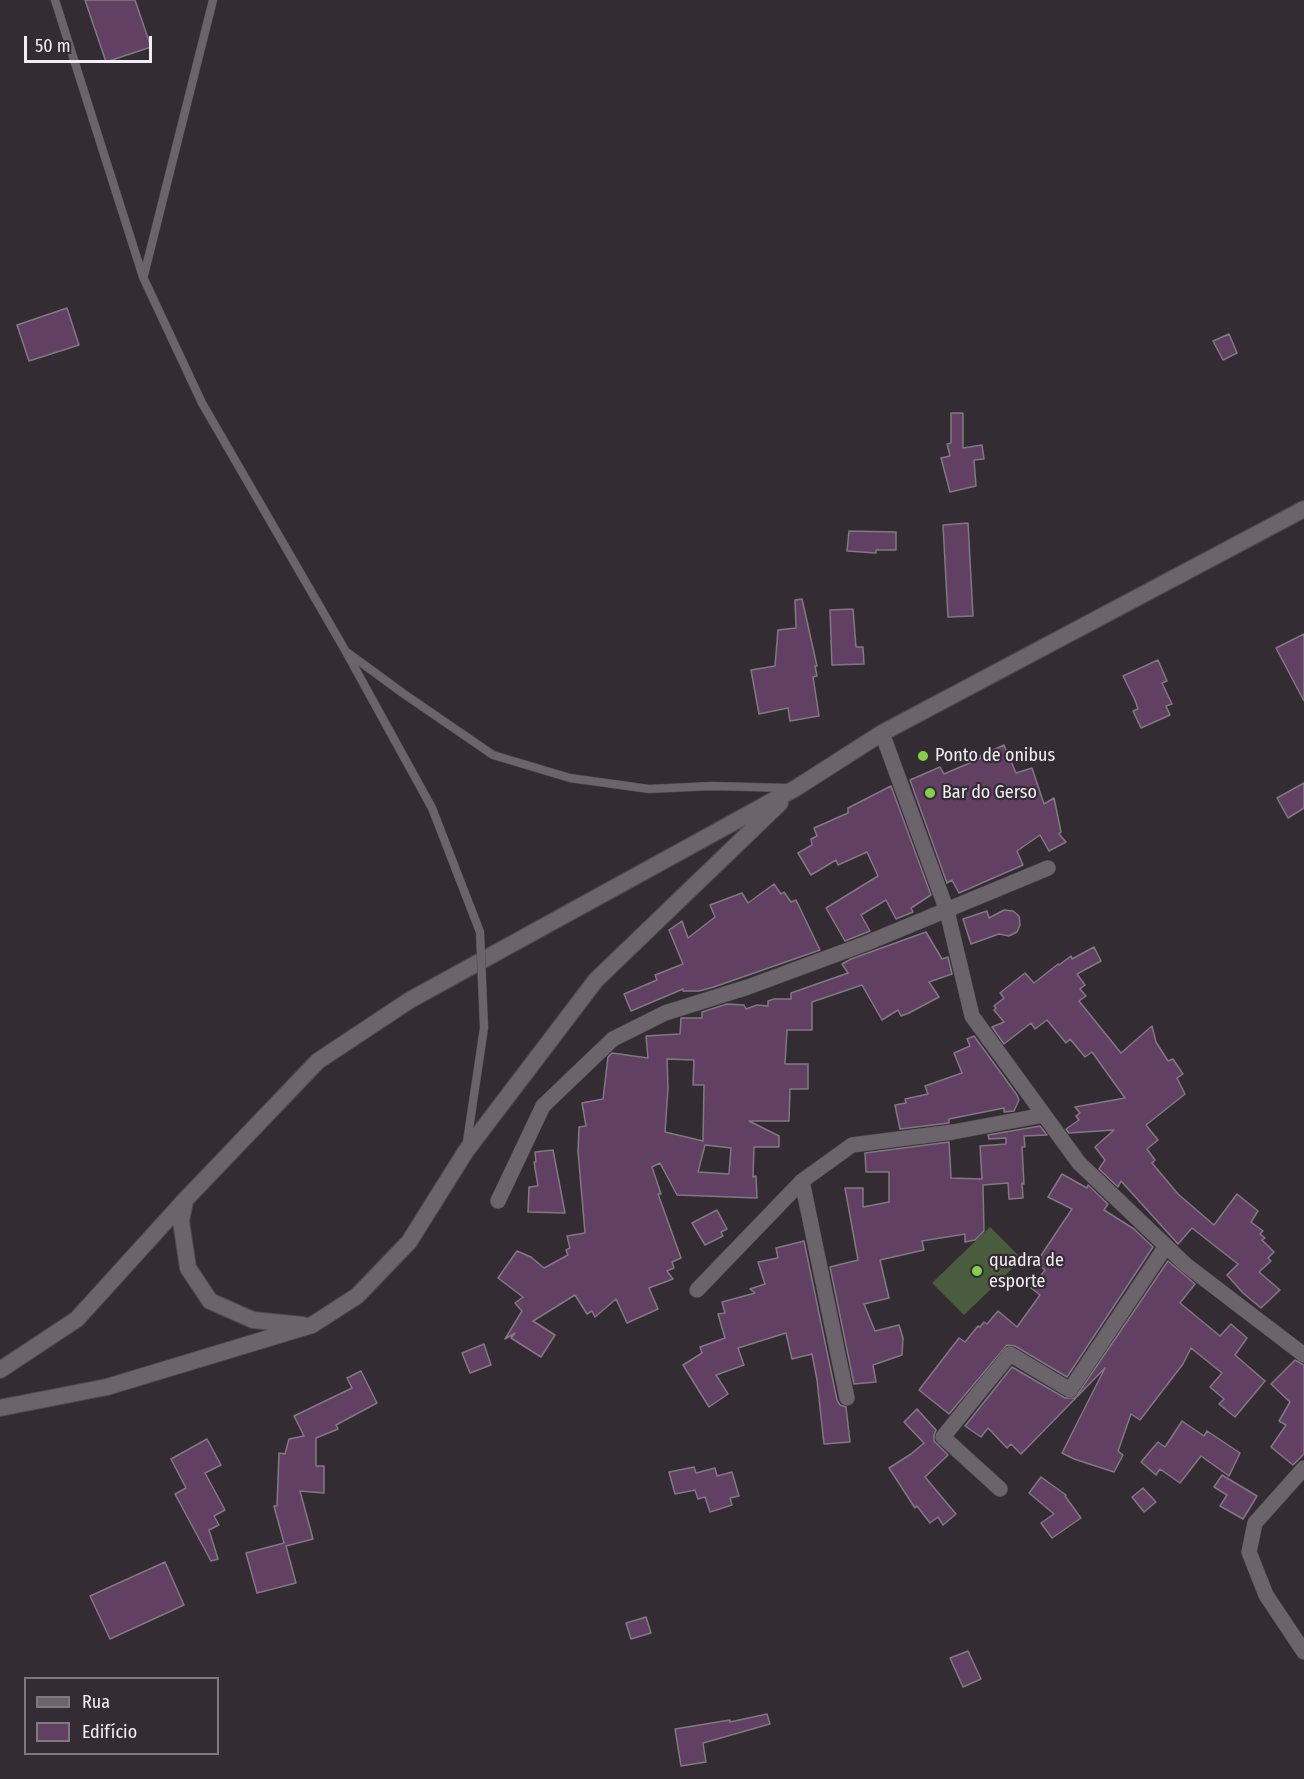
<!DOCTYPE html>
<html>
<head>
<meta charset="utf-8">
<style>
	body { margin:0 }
	#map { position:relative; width:1304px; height:1779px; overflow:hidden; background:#332c33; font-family:"Fira Sans Condensed",sans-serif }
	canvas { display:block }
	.legend { position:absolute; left:24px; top:1677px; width:195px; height:78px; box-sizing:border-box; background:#332c33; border:2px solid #807a80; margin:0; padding:8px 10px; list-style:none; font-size:18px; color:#f3eef3 }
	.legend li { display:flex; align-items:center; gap:12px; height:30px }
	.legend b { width:30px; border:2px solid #807a80 }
	.scale { position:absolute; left:24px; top:36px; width:128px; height:27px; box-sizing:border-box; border:3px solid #f3eef3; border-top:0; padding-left:8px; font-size:18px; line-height:21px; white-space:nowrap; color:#f3eef3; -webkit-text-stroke:4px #332c33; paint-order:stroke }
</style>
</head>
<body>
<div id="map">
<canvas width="1304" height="1779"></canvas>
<ul class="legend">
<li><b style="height:8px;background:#6b646b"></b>Rua</li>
<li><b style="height:16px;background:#624064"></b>Edifício</li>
</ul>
<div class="scale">50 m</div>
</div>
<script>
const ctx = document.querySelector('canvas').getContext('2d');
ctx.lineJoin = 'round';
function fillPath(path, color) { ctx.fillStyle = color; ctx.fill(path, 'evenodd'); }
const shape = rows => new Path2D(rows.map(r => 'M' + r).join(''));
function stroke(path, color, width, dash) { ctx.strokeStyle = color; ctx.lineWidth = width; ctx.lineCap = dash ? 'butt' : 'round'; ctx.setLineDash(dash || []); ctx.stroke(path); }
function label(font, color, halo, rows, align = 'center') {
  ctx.font = font + ' "Fira Sans Condensed",sans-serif'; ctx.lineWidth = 4.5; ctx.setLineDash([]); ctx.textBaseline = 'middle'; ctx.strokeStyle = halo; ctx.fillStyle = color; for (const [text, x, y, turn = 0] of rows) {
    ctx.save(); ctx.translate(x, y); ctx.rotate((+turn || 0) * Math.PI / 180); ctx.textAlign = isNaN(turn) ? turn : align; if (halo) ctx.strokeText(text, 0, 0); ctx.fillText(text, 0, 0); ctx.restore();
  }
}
const green = shape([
	[990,1227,1022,1259,964,1315,932,1283]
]);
const building = shape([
	[85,0,135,0,151,47,106,62,85,0],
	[67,308,79,345,29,361,17,325,67,308],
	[1229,334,1237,353,1223,360,1213,341,1229,334],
	[951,413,963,413,963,448,982,445,984,459,974,460,976,486,950,492,941,458,950,456,947,444,951,443,951,413],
	[968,523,973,616,948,617,943,525,968,523],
	[849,531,896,532,896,550,876,550,876,553,847,551,849,531],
	[802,599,817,666,815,666,817,676,813,677,819,716,790,721,788,708,759,714,751,670,775,666,778,630,796,628,795,600,802,599],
	[853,609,856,647,863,647,864,664,832,665,830,610,853,609],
	[1304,634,1304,701,1276,648,1304,634],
	[1158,660,1167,681,1162,683,1172,704,1166,706,1170,715,1141,728,1133,711,1138,709,1135,700,1123,676,1158,660],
	[1004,745,1016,773,1032,768,1044,804,1054,798,1061,832,1059,834,1066,842,1049,851,1040,835,1017,851,1023,865,959,893,952,880,947,883,910,780,940,767,944,774,981,758,980,756,1004,745],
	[1304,783,1304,808,1288,818,1277,798,1304,783],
	[891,786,931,895,911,908,913,912,896,919,886,900,861,915,870,931,845,941,826,908,878,876,867,852,838,865,836,860,811,875,798,853,812,845,811,839,817,836,814,828,848,813,848,808,891,786],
	[774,884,781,894,784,892,791,902,796,900,820,950,714,987,699,991,683,991,683,989,631,1011,624,994,657,980,655,975,683,964,669,930,682,921,688,938,715,917,710,905,742,893,748,903,774,884],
	[1004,910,1013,911,1019,916,1020,925,1017,932,1009,936,999,934,971,944,963,919,987,911,989,918,1004,910],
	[926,932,942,959,948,957,952,974,929,982,939,997,909,1013,901,1016,898,1010,882,1020,862,985,812,1002,812,1030,787,1030,785,1064,808,1064,808,1089,790,1089,789,1121,749,1121,779,1136,779,1147,754,1147,753,1177,756,1176,757,1198,677,1195,660,1163,652,1167,661,1194,658,1194,681,1258,672,1262,674,1268,667,1271,673,1279,649,1288,658,1309,627,1323,616,1299,595,1317,592,1311,587,1314,575,1295,533,1321,555,1335,541,1357,511,1338,515,1333,505,1339,522,1311,515,1303,523,1297,498,1278,517,1251,531,1257,544,1268,568,1255,566,1250,570,1248,567,1236,585,1233,578,1151,579,1127,586,1126,582,1103,603,1099,608,1057,612,1053,648,1058,646,1036,680,1034,681,1018,702,1018,702,1012,727,1004,744,1005,746,1009,757,1005,768,1006,768,1001,774,999,791,999,791,993,848,973,842,964,851,959,926,932],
	[667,1059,694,1060,693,1085,704,1085,703,1141,665,1132,668,1088,667,1059],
	[705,1145,731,1148,729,1174,698,1172,705,1145],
	[1094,947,1101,961,1077,974,1085,985,1080,989,1086,996,1079,1001,1121,1053,1152,1026,1156,1042,1168,1061,1173,1059,1183,1074,1177,1078,1185,1094,1146,1125,1158,1140,1147,1149,1155,1160,1152,1163,1178,1194,1214,1225,1237,1194,1258,1211,1251,1222,1263,1231,1260,1234,1265,1238,1262,1240,1274,1252,1268,1258,1271,1261,1259,1272,1280,1290,1261,1308,1243,1293,1227,1275,1238,1264,1192,1228,1178,1244,1121,1181,1118,1187,1099,1169,1105,1160,1095,1147,1114,1130,1069,1133,1066,1129,1079,1120,1076,1116,1080,1113,1075,1107,1125,1098,1092,1052,1085,1057,1070,1039,1066,1043,1047,1020,1035,1029,1031,1023,1004,1044,992,1027,1004,1022,994,1010,996,1008,994,1006,1004,998,1000,993,1025,973,1034,983,1058,964,1059,965,1071,956,1072,959,1094,947],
	[974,1036,1017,1095,1019,1100,1014,1111,1004,1112,1004,1108,949,1119,949,1123,900,1129,895,1105,906,1103,905,1099,928,1094,925,1086,962,1073,954,1053,970,1046,967,1039,974,1036],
	[1040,1126,1047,1135,1024,1136,1025,1147,1022,1147,1024,1184,1022,1183,1023,1198,1009,1199,1008,1183,983,1185,984,1231,975,1240,965,1242,965,1234,922,1241,924,1250,880,1260,889,1298,864,1304,875,1331,899,1325,903,1338,902,1355,873,1365,876,1382,854,1384,830,1267,858,1260,845,1188,863,1188,863,1207,889,1202,889,1172,866,1172,865,1153,949,1142,951,1178,982,1179,980,1146,1006,1144,1006,1138,989,1139,988,1135,1040,1126],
	[553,1150,565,1213,528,1212,529,1187,538,1186,534,1162,536,1162,535,1152,553,1150],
	[1062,1174,1087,1188,1088,1185,1108,1204,1104,1210,1134,1229,1153,1247,1067,1377,1015,1346,1007,1345,949,1414,919,1390,959,1338,965,1342,978,1326,980,1327,984,1322,987,1324,998,1311,1017,1327,1040,1295,1031,1288,1045,1270,1036,1263,1072,1209,1048,1197,1062,1174],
	[717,1210,727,1229,721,1232,723,1236,705,1245,692,1223,717,1210],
	[804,1241,837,1400,840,1405,846,1407,850,1442,824,1444,817,1380,812,1354,792,1359,786,1333,738,1348,744,1365,716,1375,728,1394,709,1407,683,1365,702,1353,700,1347,725,1338,718,1314,725,1313,722,1302,755,1293,750,1289,765,1284,758,1262,778,1258,776,1248,804,1241],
	[1168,1261,1195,1284,1180,1303,1220,1336,1231,1324,1247,1338,1235,1355,1265,1381,1235,1417,1219,1404,1224,1399,1210,1387,1222,1373,1191,1348,1183,1364,1140,1420,1131,1414,1118,1451,1123,1455,1114,1472,1074,1459,1062,1453,1105,1368,1021,1454,1011,1444,1007,1448,988,1428,981,1437,965,1426,1012,1367,1065,1398,1075,1398,1168,1261],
	[484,1344,491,1365,470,1373,462,1353,484,1344],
	[1295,1360,1304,1365,1304,1454,1293,1465,1271,1447,1286,1425,1279,1421,1290,1402,1271,1384,1295,1360],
	[361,1371,377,1403,336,1425,338,1429,316,1438,316,1466,324,1466,324,1493,300,1491,313,1539,286,1546,296,1583,257,1593,246,1553,284,1543,274,1506,277,1506,279,1453,285,1454,289,1439,304,1436,294,1416,352,1388,347,1378,361,1371],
	[917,1409,936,1430,934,1435,934,1441,948,1455,925,1477,956,1514,943,1525,938,1517,930,1523,917,1506,915,1508,889,1468,911,1454,924,1443,904,1422,917,1409],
	[1182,1421,1204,1436,1207,1431,1240,1453,1229,1476,1201,1456,1180,1483,1160,1469,1156,1475,1141,1462,1158,1442,1165,1447,1182,1421],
	[207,1439,221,1465,205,1473,225,1510,214,1516,219,1525,209,1530,218,1559,211,1561,175,1494,186,1488,171,1459,207,1439],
	[694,1467,696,1473,715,1468,717,1476,732,1472,739,1496,730,1498,732,1505,710,1512,705,1497,698,1499,695,1490,675,1494,669,1472,694,1467],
	[1222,1475,1257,1496,1243,1519,1220,1506,1227,1495,1214,1487,1222,1475],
	[1041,1477,1066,1495,1065,1496,1081,1518,1052,1538,1041,1523,1054,1514,1029,1493,1041,1477],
	[1143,1488,1156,1502,1144,1512,1132,1497,1143,1488],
	[165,1562,184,1605,110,1639,90,1596,165,1562],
	[646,1617,651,1633,631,1639,626,1623,646,1617],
	[968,1651,981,1679,963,1687,950,1658,968,1651],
	[767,1714,770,1724,703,1743,706,1762,681,1766,675,1729,730,1720,730,1722,767,1714]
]);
const service = shape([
	[55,0,143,277,202,403,345,650,432,808],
	[144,275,213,0],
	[348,653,404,694,493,755,570,778,649,789,712,786,789,788],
	[467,1142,484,1028]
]);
const minor = shape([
	[882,733,947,911,972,1016,1079,1163,1186,1265,1304,1355],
	[802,1181,847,1398],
	[498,1201,543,1106,613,1039,665,1013,748,987,867,943,1048,868],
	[697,1290,802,1181,852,1145,953,1132,1044,1115],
	[1304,1468,1255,1523,1249,1552,1266,1595,1304,1652],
	[1000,1489,943,1437,1010,1354,1070,1390,1166,1246]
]);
const secondary = shape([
	[185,1201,181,1221,188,1268,210,1301,253,1320,303,1325],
	[0,1370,77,1319,185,1200,318,1061,410,1000,796,788,882,733,1304,509],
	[0,1408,107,1387,312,1325,357,1296,409,1242,466,1151,596,980,780,803]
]);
const serviceBridge = shape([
	[432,808,480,932,484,1028]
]);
const markers = [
	[923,756,6,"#86cf4b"],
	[930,793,6,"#86cf4b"],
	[977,1271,6,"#86cf4b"]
];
const poiNames = [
	["Ponto de onibus",935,756],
	["Bar do Gerso",942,793],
	["quadra de",989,1261],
	["esporte",989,1282]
];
fillPath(green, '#495c3d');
fillPath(building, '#624064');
stroke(building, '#817981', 1.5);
stroke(service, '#4e484f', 9);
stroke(minor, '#4e484f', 16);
stroke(secondary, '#4e484f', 18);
stroke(service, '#6b646b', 8);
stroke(minor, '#6b646b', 15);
stroke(secondary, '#6b646b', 16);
stroke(serviceBridge, '#4e484f', 9, []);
stroke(serviceBridge, '#6b646b', 8);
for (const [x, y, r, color] of markers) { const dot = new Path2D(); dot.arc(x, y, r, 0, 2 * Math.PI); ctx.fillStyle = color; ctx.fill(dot); stroke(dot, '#332c33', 2); }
label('18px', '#f3eef3', '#332c33', poiNames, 'left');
</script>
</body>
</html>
